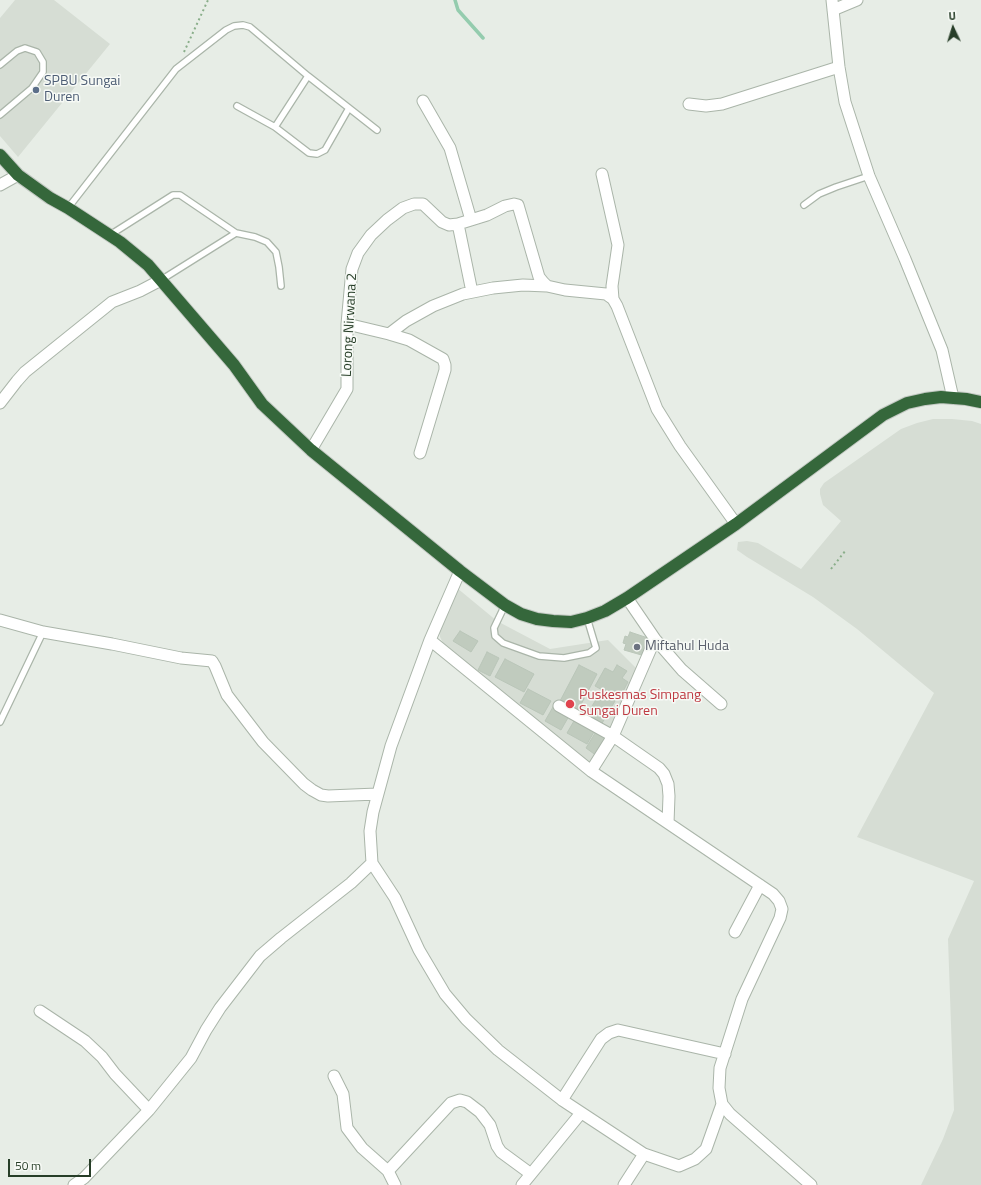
<!DOCTYPE html>
<html>
<head>
<meta charset="utf-8">
<style>
	body { margin:0 }
	#map { position:relative; width:981px; height:1185px; overflow:hidden; background:#e7ede6; font-family:"Titillium Web",sans-serif }
	canvas { display:block }
	.north { position:absolute; left:933px; top:8px; width:40px; height:40px; -webkit-text-stroke:3px #f7faf6; paint-order:stroke; rotate:356deg; font-size:11px; font-weight:700; line-height:16px; text-align:center; color:#273e28 }
	.north::after { content:''; display:block; margin:auto; width:14px; height:18px; background:#273e28; clip-path:polygon(50% 0,100% 100%,50% 72%,0 100%) }
	.scale { position:absolute; left:8px; top:1159px; width:83px; height:18px; box-sizing:border-box; border:2px solid #273e28; border-top:0; padding-left:5px; font-size:12px; line-height:14px; white-space:nowrap; color:#273e28; -webkit-text-stroke:3px #f7faf6; paint-order:stroke }
</style>
</head>
<body>
<div id="map">
<canvas width="981" height="1185"></canvas>
<div class="north">U</div>
<div class="scale">50 m</div>
</div>
<script>
const ctx = document.querySelector('canvas').getContext('2d');
ctx.lineJoin = 'round';
function fillPath(path, color) { ctx.fillStyle = color; ctx.fill(path, 'evenodd'); }
const shape = rows => new Path2D(rows.map(r => 'M' + r).join(''));
function stroke(path, color, width, dash) { ctx.strokeStyle = color; ctx.lineWidth = width; ctx.lineCap = dash ? 'butt' : 'round'; ctx.setLineDash(dash || []); ctx.stroke(path); }
function label(font, color, halo, rows, align = 'center') {
  ctx.font = font + ' "Titillium Web",sans-serif'; ctx.lineWidth = 3; ctx.setLineDash([]); ctx.textBaseline = 'middle'; ctx.strokeStyle = halo; ctx.fillStyle = color; for (const [text, x, y, turn = 0] of rows) {
    ctx.save(); ctx.translate(x, y); ctx.rotate((+turn || 0) * Math.PI / 180); ctx.textAlign = isNaN(turn) ? turn : align; if (halo) ctx.strokeText(text, 0, 0); ctx.fillText(text, 0, 0); ctx.restore();
  }
}
const built = shape([
	[15,0,54,0,110,44,18,157,0,136,0,18],
	[933,419,952,419,972,421,981,424,981,1185,921,1185,943,1139,954,1110,948,939,974,881,857,837,934,693,857,629,813,597,747,557,737,550,738,542,747,541,758,543,801,569,841,521,823,505,820,494,820,489,824,483,901,429,917,423],
	[457,588,497,621,550,649,608,640,637,669,611,738,592,765,444,645,440,637,439,626]
]);
const stream = shape([
	[455,0,458,10,483,38]
]);
const building = shape([
	[460,631,478,641,471,652,453,641,460,631],
	[630,632,651,639,645,656,624,650,626,644,623,643,625,636,628,637,630,632],
	[487,652,499,658,490,676,478,670,487,652],
	[505,659,534,674,524,692,495,677,505,659],
	[579,665,597,674,577,712,559,703,579,665],
	[617,665,627,671,622,678,628,682,619,699,595,686,605,668,613,672,617,665],
	[528,689,551,701,543,715,520,703,528,689],
	[600,693,615,701,601,725,586,716,600,693],
	[553,707,569,716,561,730,545,721,553,707],
	[574,721,594,732,587,744,567,733,574,721],
	[597,730,609,738,597,756,586,748,597,730]
]);
const path = shape([
	[184,52,208,0],
	[831,569,846,550]
]);
const lane = shape([
	[0,65,17,51,25,48,37,52,43,62,43,72,32,88,0,115],
	[237,106,275,127,309,153,317,154,325,150,349,108],
	[275,127,308,76],
	[804,205,819,194,836,187,869,176],
	[68,208,176,69,226,30,234,26,243,25,250,27,308,76,377,130],
	[236,233,255,237,267,242,276,252,279,267,281,286],
	[110,235,173,195,180,195,236,233,161,280],
	[505,605,494,628,495,636,503,643,539,656,564,658,589,653,596,648,587,618],
	[0,722,43,632]
]);
const street = shape([
	[832,0,839,67,845,102,869,176,905,259,942,350,953,398],
	[833,10,857,0],
	[423,101,450,148,471,220],
	[689,104,706,106,722,104,839,67],
	[602,174,618,245,612,286,613,299],
	[0,185,18,175],
	[458,224,472,292],
	[347,324,389,334,409,340,443,359,445,365,445,370,420,453],
	[389,334,406,321,433,306,463,294,493,288,523,285,547,286],
	[0,403,17,381,25,372,112,302,140,291,161,280],
	[311,450,347,389,347,324,352,269,358,253,371,235,387,220,403,208,414,204,423,204,442,222,449,225,458,224,487,215,505,206,514,204,518,205,539,277,543,282,547,286,565,290,606,294,613,299,617,306,657,409,680,446,736,524],
	[627,598,655,639,682,670,721,704],
	[0,620,43,632,112,644,181,658,212,661,215,666,227,695,263,742,304,784,312,790,321,795,328,796,377,794],
	[430,640,591,771,773,894,779,901,782,909,780,918,742,999,720,1068,719,1088,722,1104,730,1114,811,1185],
	[559,706,613,736,659,768,664,774,668,784,669,796,668,823],
	[591,771,613,736,655,639],
	[372,863,395,898,419,950,445,994,466,1019,498,1050,562,1100,644,1154,679,1166,695,1159,706,1149,722,1104],
	[735,932,760,885],
	[40,1011,85,1041,102,1057,115,1074,149,1110],
	[334,1076,343,1094,347,1128,362,1148,388,1171],
	[562,1100,601,1039,609,1033,618,1030,725,1054],
	[74,1185,84,1178,149,1110,191,1058,206,1030,220,1008,260,956,281,938,351,883,372,863,370,831,373,812,391,746,430,640,460,571],
	[395,1185,388,1171,451,1103,460,1100,467,1102,480,1112,490,1125,497,1146,501,1152,531,1174],
	[522,1185,581,1113],
	[624,1185,644,1154]
]);
const highway = shape([
	[0,155,18,175,50,198,68,208,120,242,148,265,234,365,262,404,311,450,460,571,505,605,521,614,537,619,553,621,571,622,587,618,605,611,627,598,736,524,883,415,907,403,925,399,941,397,966,399,981,402]
]);
const markers = [
	[36,90,4,"#5c6f8a"],
	[637,647,4,"#6b7280"],
	[570,704,5,"#e0444e"]
];
const serviceNames = [
	["SPBU Sungai",44,82],
	["Duren",44,98]
];
const streetNames = [
	["Lorong Nirwana 2",350,325,-87]
];
const worshipNames = [
	["Miftahul Huda",645,647]
];
const healthNames = [
	["Puskesmas Simpang",579,696],
	["Sungai Duren",579,712]
];
fillPath(built, '#d6ddd4');
stroke(stream, '#94ccae', 3.5);
fillPath(building, '#c0cbbe');
stroke(building, '#bac6b9', 1);
stroke(lane, '#aab5a9', 8);
stroke(street, '#aab5a9', 13);
stroke(highway, '#c3c9c3', 14);
stroke(path, '#8aae8a', 2, [2, 3]);
stroke(lane, '#fff', 5.5);
stroke(street, '#fff', 11);
stroke(highway, '#35673b', 12);
for (const [x, y, r, color] of markers) { const dot = new Path2D(); dot.arc(x, y, r, 0, 2 * Math.PI); ctx.fillStyle = color; ctx.fill(dot); stroke(dot, '#f7faf6', 1.5); }
label('14px', '#4e5e75', '#f7faf6', serviceNames, 'left');
label('14px', '#273e28', '#f7faf6', streetNames);
label('14px', '#5b616d', '#f7faf6', worshipNames, 'left');
label('14px', '#be3a42', '#f7faf6', healthNames, 'left');
</script>
</body>
</html>
